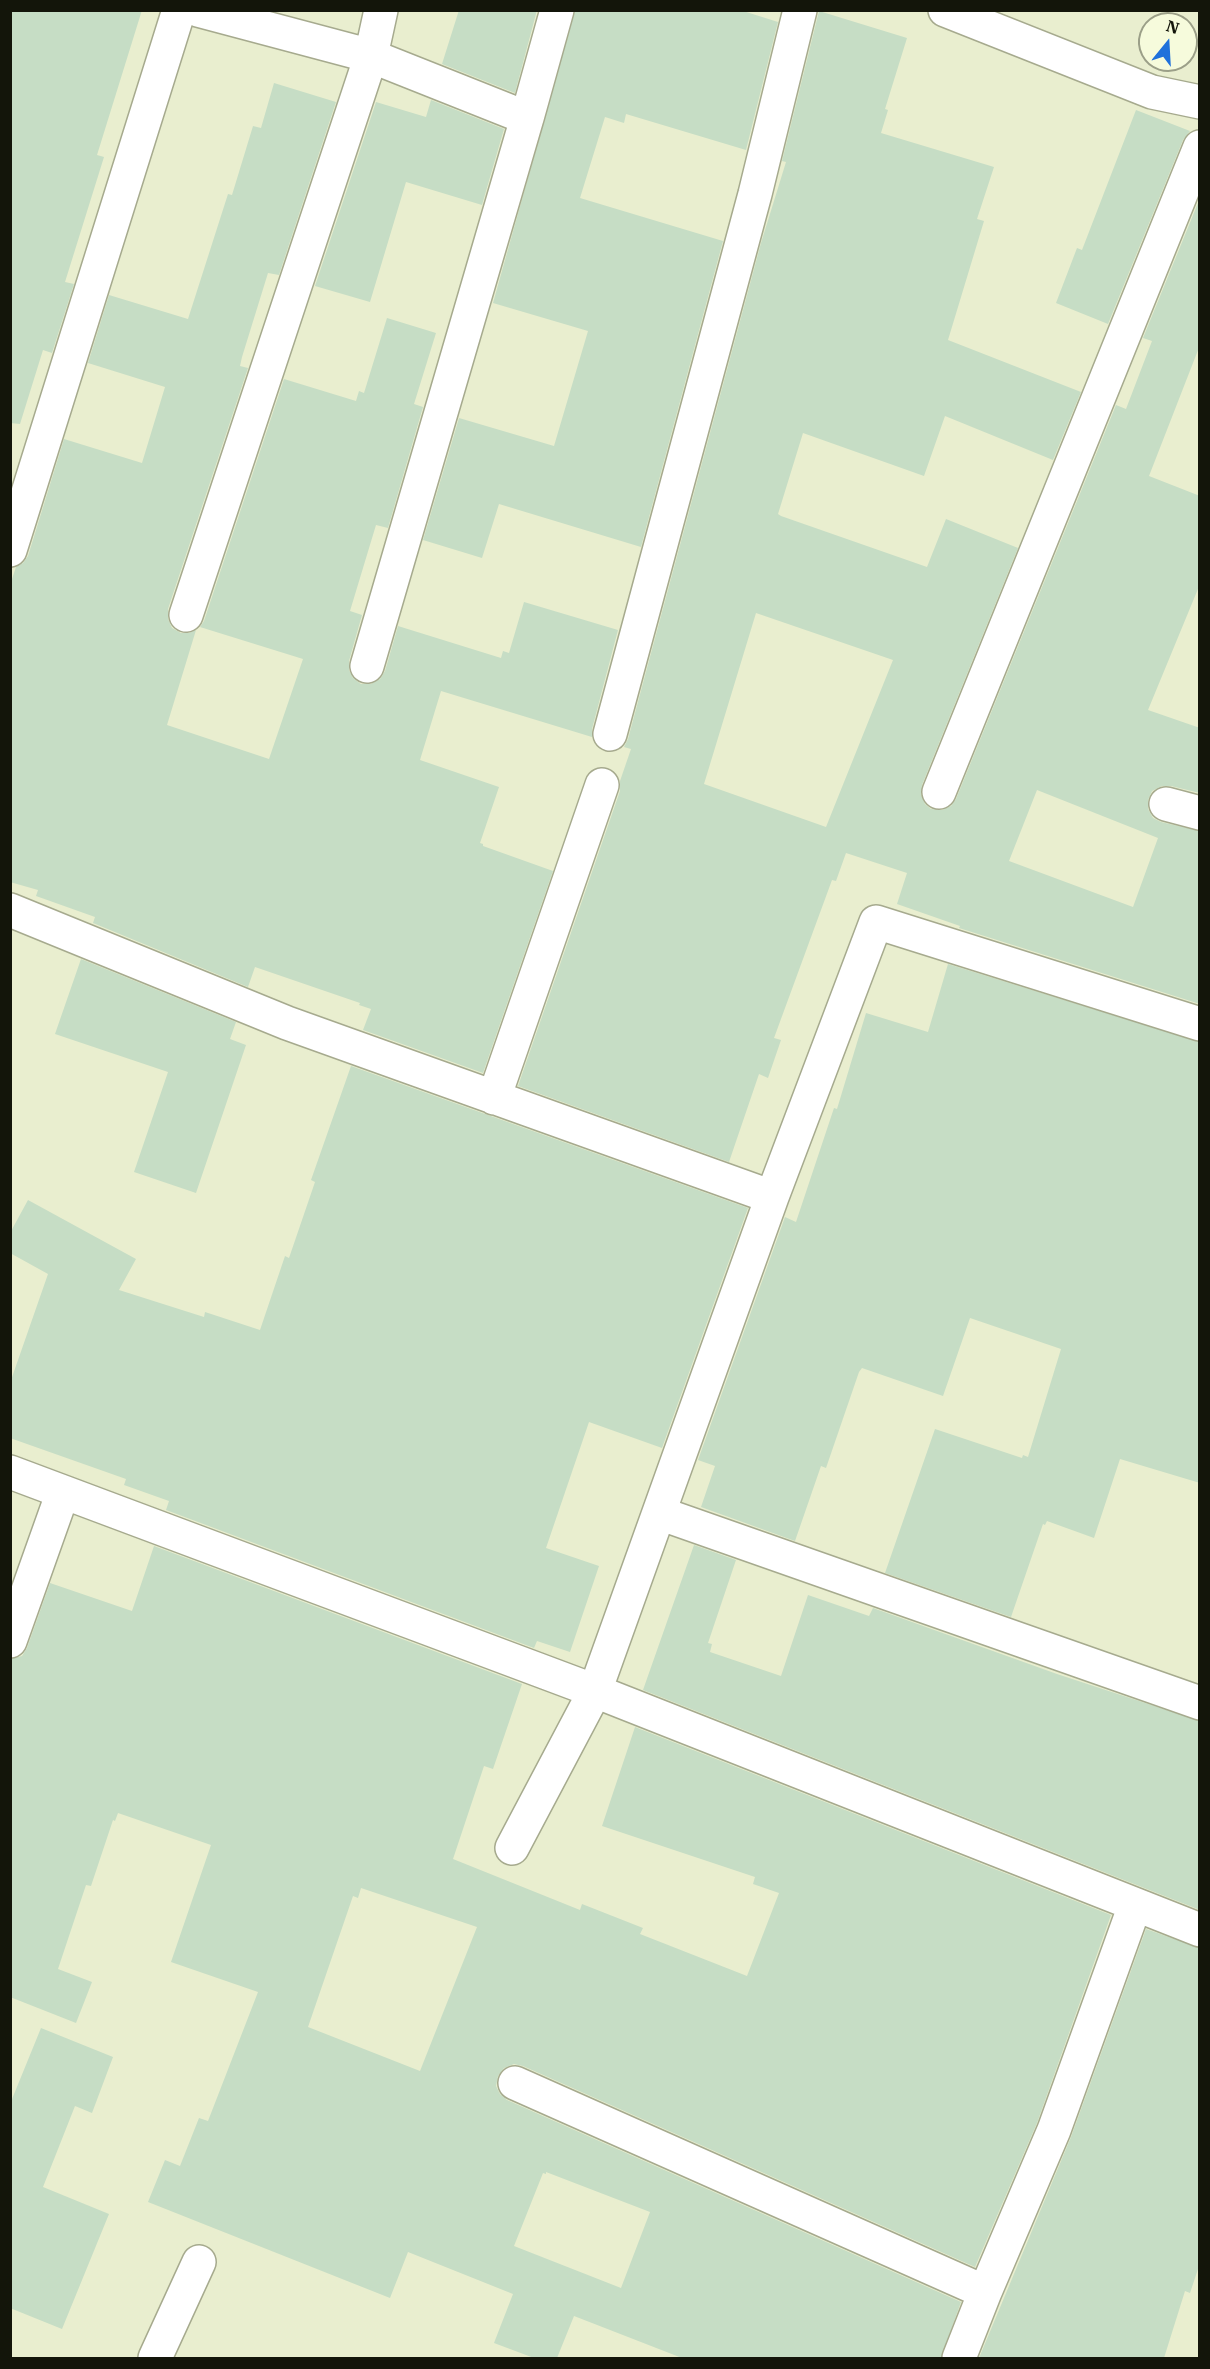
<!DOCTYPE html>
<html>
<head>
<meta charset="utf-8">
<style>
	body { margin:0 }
	#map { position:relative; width:1210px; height:2369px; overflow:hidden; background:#e9eecf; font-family:"IBM Plex Serif",serif }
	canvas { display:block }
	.frame { position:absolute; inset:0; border:12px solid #13150a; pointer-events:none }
	.north { position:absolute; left:1138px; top:12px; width:60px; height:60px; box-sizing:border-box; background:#f6fbdc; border:2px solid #9b9f88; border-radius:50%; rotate:18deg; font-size:16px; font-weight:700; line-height:24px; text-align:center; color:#13150a }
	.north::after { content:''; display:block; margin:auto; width:21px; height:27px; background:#1f71db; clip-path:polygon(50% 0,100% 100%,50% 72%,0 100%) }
</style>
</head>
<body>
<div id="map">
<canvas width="1210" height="2369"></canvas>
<div class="frame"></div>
<div class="north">N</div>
</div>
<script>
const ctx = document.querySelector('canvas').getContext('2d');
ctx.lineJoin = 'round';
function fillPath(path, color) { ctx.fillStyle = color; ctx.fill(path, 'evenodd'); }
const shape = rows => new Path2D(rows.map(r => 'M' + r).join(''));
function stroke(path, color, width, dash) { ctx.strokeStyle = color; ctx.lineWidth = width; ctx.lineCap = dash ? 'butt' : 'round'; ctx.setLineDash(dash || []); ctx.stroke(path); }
const building = shape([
	[10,10,142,10,97,155,104,157,65,282,74,284,52,353,43,350,20,424,10,423],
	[459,10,537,10,515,93,442,64],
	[575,10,740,10,778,22,746,150,626,114,624,123,605,117,580,198,723,241,641,547,499,504,482,558,423,540,459,418,554,446,588,331,493,303],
	[819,11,907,38,885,109,888,110,881,133,994,167,977,219,984,221,948,340,1081,392,1053,460,945,416,924,476,803,433,778,514,781,516,927,567,946,519,1018,548,922,785,921,795,925,804,931,809,942,810,951,806,956,799,1116,405,1126,409,1152,341,1143,338,1200,198,1200,345,1149,476,1200,496,1200,584,1148,710,1200,728,1200,793,1171,786,1162,786,1152,791,1148,800,1148,809,1153,818,1161,822,1200,831,1200,1004,959,928,960,926,897,904,907,873,846,853,836,881,832,880,774,1038,781,1040,768,1078,759,1074,729,1162,518,1086,620,791,620,781,631,749,624,747,628,739,761,243,786,162,782,161],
	[756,613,893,660,826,827,704,784],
	[1037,790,1158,838,1133,907,1009,861],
	[274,83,336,102,279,275,268,273,242,357,240,366,248,368,168,609,168,619,172,628,181,633,189,633,196,630,167,725,269,759,303,659,200,627,204,621,284,379,356,401,359,391,364,393,387,318,436,333,414,404,423,407,388,528,376,525,350,611,362,615,349,661,349,670,353,678,361,684,371,684,380,679,385,671,398,626,501,658,503,651,509,653,524,602,618,630,592,729,592,737,441,691,420,760,499,787,480,843,483,844,483,846,553,871,483,1073,363,1030,371,1009,359,1005,360,1003,255,967,248,987,93,923,95,917,36,896,38,890,10,882,10,585,16,567,23,563,28,556,64,439,142,463,165,387,88,363,109,295,188,319,228,194,232,195,253,126,261,128],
	[431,100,504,129,482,205,406,182,370,302,315,286,376,102,426,117],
	[1136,110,1190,131,1183,140,1108,324,1056,303,1077,248,1082,250],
	[81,959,236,1022,230,1039,246,1045,196,1193,134,1172,168,1072,55,1034],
	[948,964,1200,1042,1200,1483,1120,1459,1094,1538,1047,1521,1045,1525,1043,1524,1011,1617,885,1573,935,1429,1022,1458,1023,1455,1028,1457,1061,1349,970,1318,943,1396,862,1368,859,1372,826,1468,821,1466,795,1541,701,1507,715,1466,698,1460,785,1217,796,1222,834,1108,837,1109,866,1013,928,1032],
	[351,1066,748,1208,662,1448,589,1422,546,1548,599,1566,570,1652,537,1641,534,1648,166,1510,169,1501,124,1485,126,1479,10,1438,10,1383,48,1274,10,1253,10,1233,28,1200,136,1259,119,1290,204,1317,205,1312,260,1330,285,1256,289,1258,315,1182,311,1180],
	[694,1545,736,1560,708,1643,712,1644,710,1652,781,1676,808,1595,869,1616,873,1608,1057,1674,1200,1721,1200,1910,643,1690],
	[154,1546,522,1684,493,1769,484,1766,453,1859,580,1910,582,1904,643,1928,640,1934,747,1976,779,1893,753,1884,755,1877,602,1826,635,1727,1111,1915,1037,2123,975,2267,523,2066,514,2064,504,2068,498,2076,496,2086,500,2094,507,2100,961,2302,941,2358,682,2358,574,2316,557,2358,534,2358,494,2343,513,2294,408,2252,390,2298,148,2202,165,2160,180,2166,199,2118,208,2121,258,1992,171,1962,211,1845,118,1813,115,1821,113,1820,91,1886,86,1885,58,1969,92,1982,76,2023,10,1997,10,1659,22,1656,27,1648,50,1583,132,1611],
	[361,1888,477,1927,420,2071,308,2027,353,1896,358,1898],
	[546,2172,650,2212,621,2288,514,2246,543,2173,546,2174],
	[1146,1929,1200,1948,1200,2263,1190,2293,1185,2291,1164,2358,979,2358,1071,2137],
	[41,2028,113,2057,92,2113,75,2106,43,2187,109,2214,62,2329,10,2308,10,2104]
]);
const minor = shape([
	[198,10,371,56,381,10],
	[945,10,1152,92,1200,102],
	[10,550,179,10],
	[186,615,371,56,527,118,557,10],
	[367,666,527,118],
	[610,734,755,194,800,10],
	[939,792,1200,147],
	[1166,804,1200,813],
	[10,910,287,1023,772,1197,595,1691,1200,1930],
	[494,1098,602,785],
	[772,1197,876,922,1200,1024],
	[10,1472,595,1691,512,1848],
	[659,1513,1200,1703],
	[10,1641,63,1492],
	[515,2083,985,2292],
	[155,2358,199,2262],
	[959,2358,985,2292,1054,2130,1135,1905]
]);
fillPath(building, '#c6ddc5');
stroke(minor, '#a6aa8e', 36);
stroke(minor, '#fff', 33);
</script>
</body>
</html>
